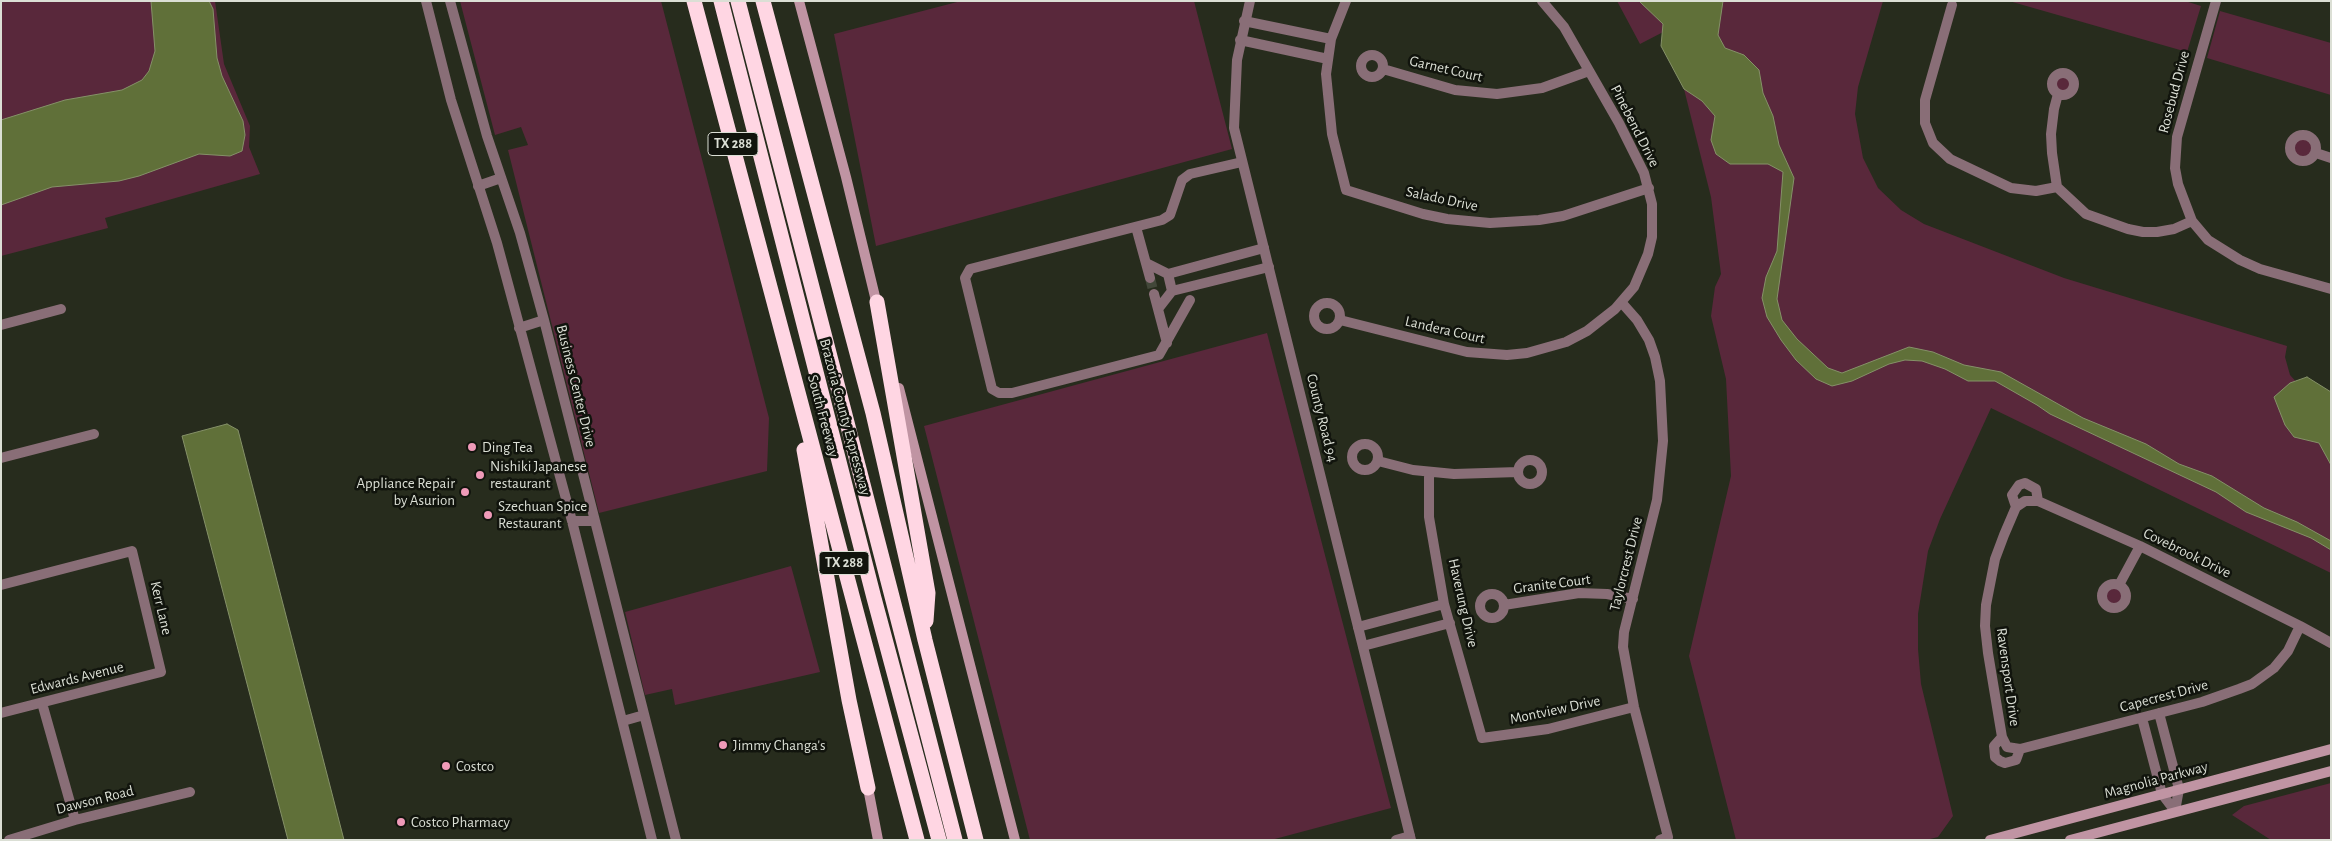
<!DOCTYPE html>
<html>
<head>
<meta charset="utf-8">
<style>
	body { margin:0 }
	#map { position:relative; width:2332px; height:841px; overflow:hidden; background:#272c1d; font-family:"Alegreya Sans",sans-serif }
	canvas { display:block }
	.frame { position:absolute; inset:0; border:2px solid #dbdfd5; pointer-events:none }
</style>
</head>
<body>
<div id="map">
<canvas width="2332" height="841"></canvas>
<div class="frame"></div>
</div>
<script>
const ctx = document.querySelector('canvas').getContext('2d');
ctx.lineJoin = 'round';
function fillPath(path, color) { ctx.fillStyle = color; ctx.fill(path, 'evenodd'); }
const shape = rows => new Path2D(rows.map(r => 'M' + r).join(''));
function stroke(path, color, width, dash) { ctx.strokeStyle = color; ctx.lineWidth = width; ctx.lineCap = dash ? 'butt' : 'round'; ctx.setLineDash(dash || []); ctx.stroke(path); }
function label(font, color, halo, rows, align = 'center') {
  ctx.font = font + ' "Alegreya Sans",sans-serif'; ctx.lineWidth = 5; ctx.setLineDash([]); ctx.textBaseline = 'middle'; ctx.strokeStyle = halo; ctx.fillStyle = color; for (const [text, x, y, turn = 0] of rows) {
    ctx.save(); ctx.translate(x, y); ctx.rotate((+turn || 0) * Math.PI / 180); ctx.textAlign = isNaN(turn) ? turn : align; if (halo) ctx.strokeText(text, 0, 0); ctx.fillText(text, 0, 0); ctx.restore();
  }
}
const green = shape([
	[1,1,215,1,224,64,250,126,249,147,260,174,105,218,108,228,1,256],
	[460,1,661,1,769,418,767,471,599,513,508,150,528,145,521,127,495,135],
	[961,1,1194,1,1232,149,876,246,834,34],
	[1617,1,1883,1,1858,87,1855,114,1863,158,1878,188,1901,210,1924,224,2064,278,2287,346,2285,357,2290,375,2299,385,2331,405,2331,573,1991,408,1940,519,1928,551,1918,614,1918,649,1921,684,1953,816,1938,837,1926,840,1736,840,1689,656,1731,476,1726,379,1711,316,1715,287,1721,274,1711,197,1669,29,1640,44],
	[2009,1,2185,1,2201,6,2187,52],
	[2220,11,2331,43,2331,95,2207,58],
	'2050 85a11 11 0 1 1 22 0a11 11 0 1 1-22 0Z',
	'2293 148a11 11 0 1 1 22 0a11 11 0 1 1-22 0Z',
	[1267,333,1391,808,1271,840,1030,840,924,426],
	[791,566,820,672,675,705,672,689,645,695,625,612],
	'2105 595a11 11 0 1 1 22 0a11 11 0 1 1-22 0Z',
	[2331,783,2331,840,2271,840,2232,815,2244,806]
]);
const water = shape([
	[151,1,209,1,213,9,217,58,222,76,243,121,245,135,242,151,230,156,199,154,139,176,119,181,52,187,1,205,1,120,65,100,122,90,142,80,149,71,155,51,151,1],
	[1639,1,1723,1,1718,35,1725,48,1744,55,1759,70,1763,93,1773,116,1779,145,1794,178,1777,299,1782,320,1797,339,1828,368,1842,373,1909,347,1933,352,1964,365,2001,372,2083,418,2146,444,2179,464,2212,476,2264,508,2297,522,2331,541,2331,550,2311,538,2246,512,2216,492,2050,414,2037,405,1995,381,1968,381,1945,369,1922,361,1905,360,1889,364,1852,381,1832,386,1816,379,1796,360,1781,340,1767,317,1762,298,1766,277,1777,251,1783,172,1768,164,1730,164,1716,154,1711,140,1715,116,1702,101,1684,89,1661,46,1663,24,1639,1],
	[2307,377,2331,392,2331,465,2319,443,2294,437,2285,425,2274,397,2290,383,2307,377],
	[227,424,238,430,344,840,288,840,182,436,227,424]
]);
const minorTunnel = shape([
	[1150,278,1154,294]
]);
const minor = shape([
	[1346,1,1331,39,1326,74,1332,134,1346,190,1423,214,1447,219,1490,223,1539,220,1563,216,1649,188],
	[2216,1,2177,137,2175,168,2178,184,2192,221,2208,240,2240,260,2260,269,2331,289],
	[1952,5,1925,100,1925,123,1933,143,1950,159,2011,188,2036,191,2057,187],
	[1244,21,1331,39],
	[1240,40,1328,59],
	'1361 66a11 11 0 1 1 22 0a11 11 0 1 1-22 0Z',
	[1383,69,1455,90,1497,94,1542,88,1589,71],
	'2052 84a11 11 0 1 1 22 0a11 11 0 1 1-22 0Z',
	'2290 148a13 13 0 1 1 26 0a13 13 0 1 1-26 0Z',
	[2316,153,2331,158],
	[2057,187,2086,214,2128,229,2143,232,2157,232,2174,229,2192,221],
	[2057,187,2052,153,2051,134,2054,109,2058,94],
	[1136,227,1150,278],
	[1146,263,1168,274,1172,291],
	[1168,274,1264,248],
	[1154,294,1167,343],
	[1190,300,1159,355,1012,393,999,393,992,389,965,278,970,269,1162,220,1170,215,1182,180,1190,174,1242,162],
	'1314 316a13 13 0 1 1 26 0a13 13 0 1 1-26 0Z',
	[1622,303,1637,320,1649,340,1655,357,1660,381,1663,441,1657,500,1624,632,1623,647,1634,707,1668,837,1660,840],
	[1158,309,1172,291,1269,267],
	[1340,320,1467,352,1507,355,1527,353,1566,342,1587,331,1615,309,1634,287,1648,254,1652,237,1652,204,1644,173,1619,123,1564,27,1542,1],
	[1,325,61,309],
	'1352 457a13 13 0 1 1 26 0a13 13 0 1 1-26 0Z',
	[1,458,94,434],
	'1518 472a12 12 0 1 1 24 0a12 12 0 1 1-24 0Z',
	[1378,461,1413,470,1454,474,1518,472],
	[1429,472,1429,517,1444,604,1482,738,1548,729,1634,707],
	[2016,507,2012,495,2019,485,2025,483,2036,489,2038,501],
	'2102 596a12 12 0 1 1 24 0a12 12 0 1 1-24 0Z',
	[1,585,132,551,161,672,1,713],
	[2119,585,2140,546],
	'1480 606a12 12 0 1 1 24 0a12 12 0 1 1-24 0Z',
	[1504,605,1579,593,1607,594,1633,599],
	[2300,626,2288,651,2274,668,2252,684,2239,689,2202,702,2020,749,2007,747,2002,737,1988,653,1985,626,1986,605,1995,559,2004,535,2016,507,2025,501,2038,501,2140,546,2300,626,2331,643],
	[1358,627,1444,604],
	[1363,646,1450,623],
	[42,703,75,820],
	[2159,713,2179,789,2175,811],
	[2142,718,2162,794,2175,811],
	[2002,737,1994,746,1995,757,2000,761,2005,763,2016,760,2020,749],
	[9,840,75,820,190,792],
	[1396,840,1410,836]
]);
const tertiary = shape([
	[426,1,451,100,497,243,572,521,652,840],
	[450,1,487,136,520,233,544,320,676,840],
	[1250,1,1237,60,1234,128,1411,840],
	[478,186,501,178],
	[519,328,544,320],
	[572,521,595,521],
	[623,721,644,715]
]);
const secondary = shape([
	[799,1,846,177,878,309],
	[899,388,1015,840],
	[868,788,878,840],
	[1990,840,2331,749],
	[2070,840,2331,771]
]);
const motorway = shape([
	[694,1,917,840],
	[721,1,874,598,939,840],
	[738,1,955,840],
	[763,1,873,413,925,640,976,840],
	[877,302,928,593,926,621],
	[804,450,849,700,868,788]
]);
const markers = [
	[472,447,5,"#ef9ab8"],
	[480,475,5,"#ef9ab8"],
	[465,492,5,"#ef9ab8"],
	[488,515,5,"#ef9ab8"],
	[723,745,5,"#ef9ab8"],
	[446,766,5,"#ef9ab8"],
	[401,822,5,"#ef9ab8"]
];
const shields = [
	[733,144,50],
	[844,563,50]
];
const shieldNames = [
	["TX 288",733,144],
	["TX 288",844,563]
];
const streetNames = [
	["Garnet Court",1446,69,13],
	["Rosebud Drive",2174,92,-75],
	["Pinebend Drive",1635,126,63],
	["Salado Drive",1442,199,12],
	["Landera Court",1445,330,13],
	["Business Center Drive",576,386,76],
	["South Freeway",823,416,75],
	["Brazoria County Expressway",845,417,75],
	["County Road 94",1322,418,76],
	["Covebrook Drive",2187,553,26],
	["Taylorcrest Drive",1626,564,-76],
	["Granite Court",1552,584,-7],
	["Haverung Drive",1463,603,77],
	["Kerr Lane",161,608,77],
	["Ravensport Drive",2008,677,82],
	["Edwards Avenue",77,678,-14],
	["Capecrest Drive",2164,696,-15],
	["Montview Drive",1555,710,-12],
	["Magnolia Parkway",2156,780,-15],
	["Dawson Road",95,800,-14]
];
const poiNames = [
	["Ding Tea",482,447],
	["Nishiki Japanese",490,466],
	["restaurant",490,483],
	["Appliance Repair",455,483,"right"],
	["by Asurion",455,500,"right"],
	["Szechuan Spice",498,506],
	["Restaurant",498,523],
	["Jimmy Changa's",733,745],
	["Costco",456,766],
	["Costco Pharmacy",411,822]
];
fillPath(green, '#59283b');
fillPath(water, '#607039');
stroke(water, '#859168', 1);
stroke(minorTunnel, '#424739', 10, [10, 5]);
stroke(minor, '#896e77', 10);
stroke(tertiary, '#896e77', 10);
stroke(secondary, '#c094a3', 10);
stroke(motorway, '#ffd6e3', 15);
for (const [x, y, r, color] of markers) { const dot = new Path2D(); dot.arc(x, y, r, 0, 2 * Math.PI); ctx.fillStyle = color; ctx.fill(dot); stroke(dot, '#11140d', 2); }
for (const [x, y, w] of shields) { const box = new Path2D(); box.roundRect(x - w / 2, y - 11.5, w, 23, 4); ctx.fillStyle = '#11140d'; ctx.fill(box); stroke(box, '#dbdfd5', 1); }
label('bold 14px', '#dbdfd5', null, shieldNames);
label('15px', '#dbdfd5', '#11140d', streetNames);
label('15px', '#dbdfd5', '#11140d', poiNames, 'left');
</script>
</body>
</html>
